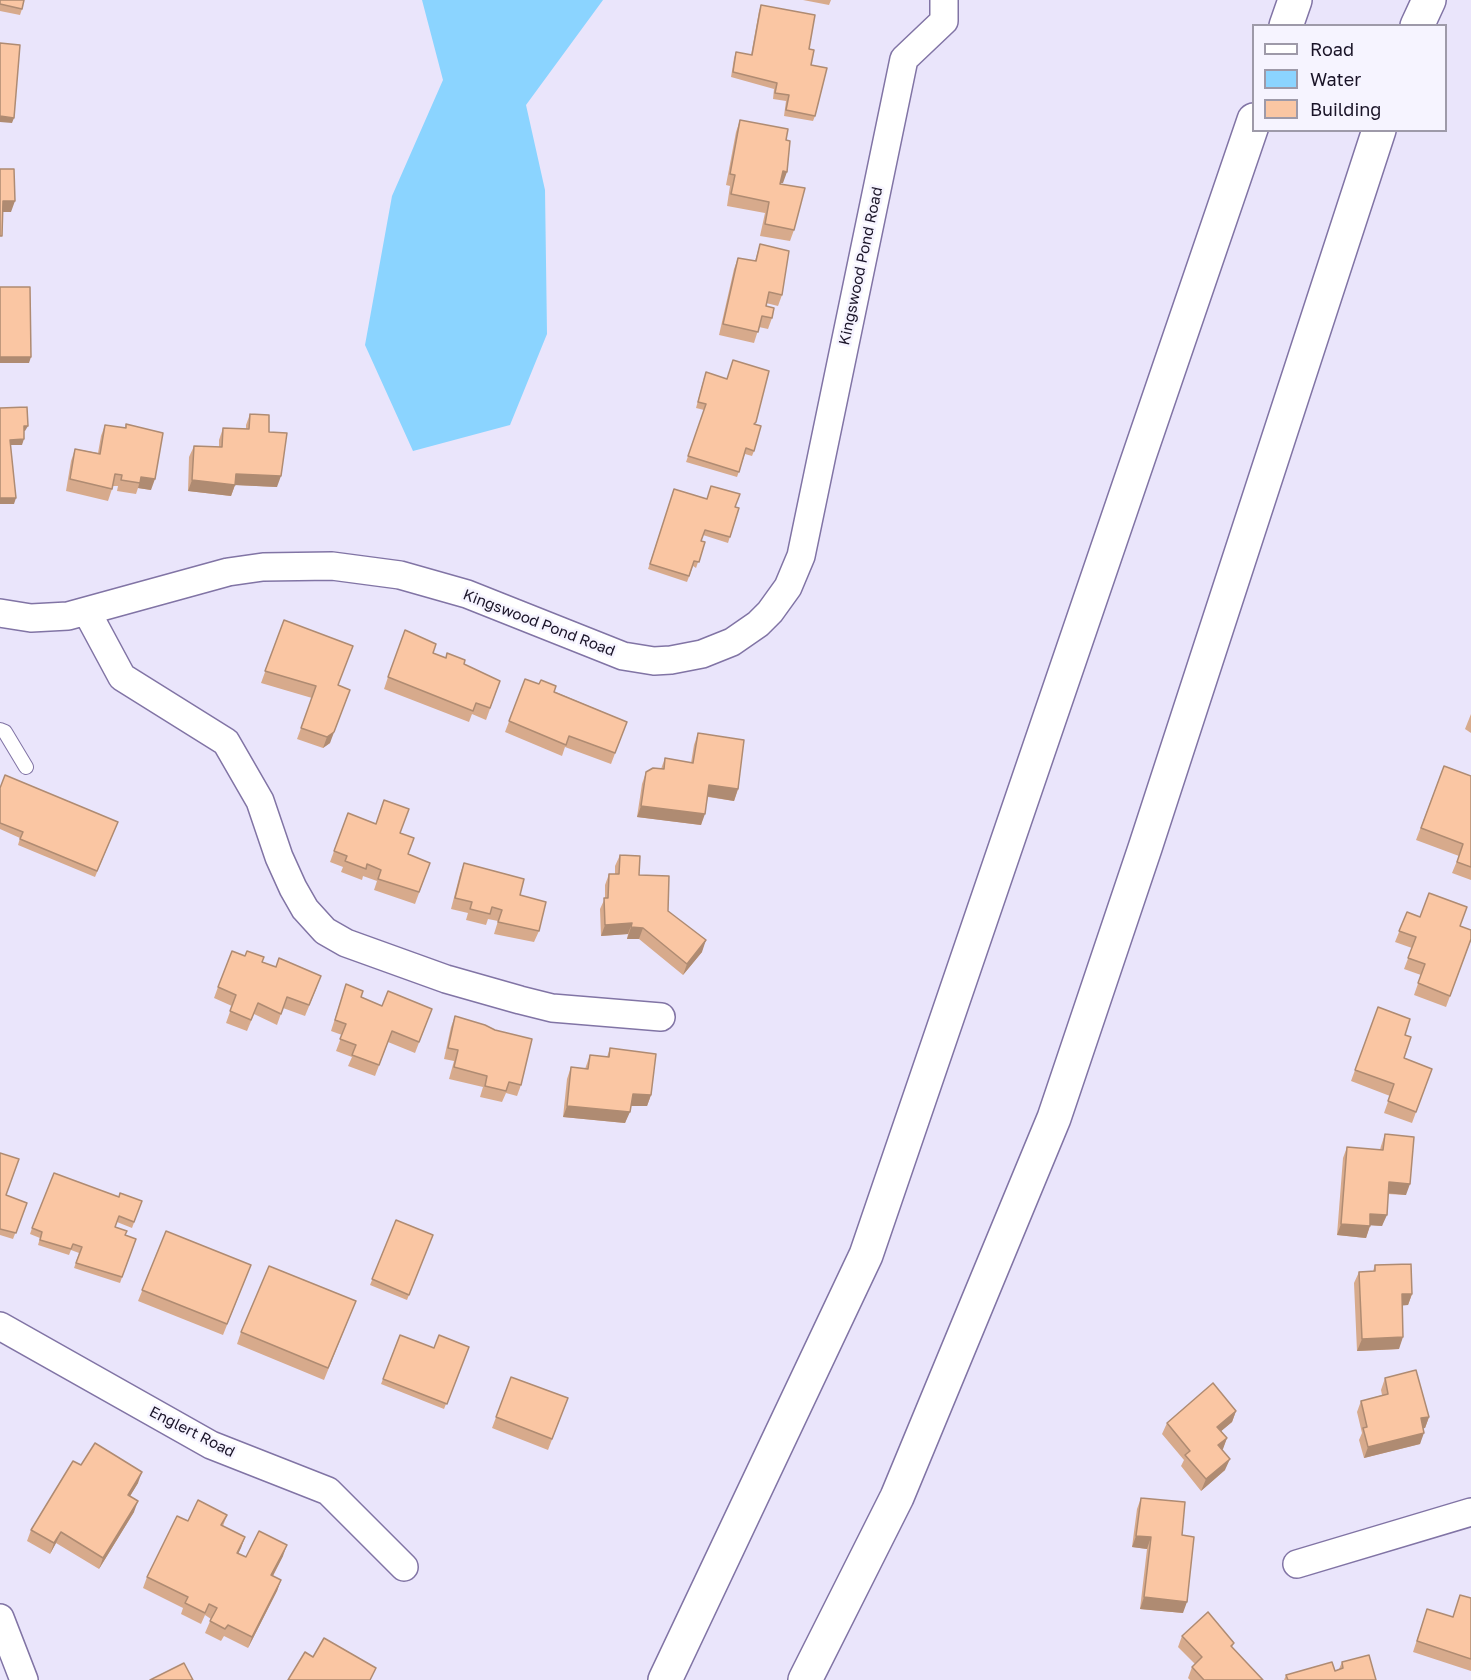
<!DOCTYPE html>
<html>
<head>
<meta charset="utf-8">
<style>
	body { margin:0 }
	#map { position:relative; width:1471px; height:1680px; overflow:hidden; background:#eae5fb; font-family:"Golos Text",sans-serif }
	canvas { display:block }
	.legend { position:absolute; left:1252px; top:24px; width:195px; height:108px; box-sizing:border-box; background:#f6f4ff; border:2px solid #9e9aa9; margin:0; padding:8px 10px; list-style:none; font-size:18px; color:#1a1428 }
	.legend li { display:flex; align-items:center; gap:12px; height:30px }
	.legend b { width:30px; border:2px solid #9e9aa9 }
</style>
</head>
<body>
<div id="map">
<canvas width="1471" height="1680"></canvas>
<ul class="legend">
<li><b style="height:8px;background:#fff"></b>Road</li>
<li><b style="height:16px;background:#8bd4ff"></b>Water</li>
<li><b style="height:16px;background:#fac6a3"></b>Building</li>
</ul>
</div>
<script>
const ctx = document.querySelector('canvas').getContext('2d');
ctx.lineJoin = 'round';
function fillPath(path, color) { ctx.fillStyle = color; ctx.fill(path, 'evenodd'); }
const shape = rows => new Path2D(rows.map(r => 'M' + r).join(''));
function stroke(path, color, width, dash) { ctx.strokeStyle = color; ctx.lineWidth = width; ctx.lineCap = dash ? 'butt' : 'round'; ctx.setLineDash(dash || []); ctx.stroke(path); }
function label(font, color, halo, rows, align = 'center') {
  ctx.font = font + ' "Golos Text",sans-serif'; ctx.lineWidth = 5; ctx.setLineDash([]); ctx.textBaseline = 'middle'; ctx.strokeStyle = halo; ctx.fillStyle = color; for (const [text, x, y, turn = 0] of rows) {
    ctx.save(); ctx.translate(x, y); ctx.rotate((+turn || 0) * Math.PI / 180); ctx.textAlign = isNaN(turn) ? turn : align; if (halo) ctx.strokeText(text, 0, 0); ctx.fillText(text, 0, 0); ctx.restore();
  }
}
const water = shape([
	[422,0,603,0,526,105,545,190,547,334,510,425,413,451,365,345,392,196,443,80]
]);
const lane = shape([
	[0,730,5,732,26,767]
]);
const street = shape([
	[87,612,122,677,226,742,260,801,279,857,293,888,305,909,325,931,346,943,446,979,520,1000,552,1008,661,1017],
	[0,613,31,618,68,616,228,572,263,567,332,566,400,575,467,594,623,656,654,661,671,660,702,654,732,642,758,624,770,612,788,587,801,556,904,59,944,21,944,0],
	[0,1326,211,1445,328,1491,404,1567],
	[1297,1564,1471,1512],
	[0,1618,24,1680]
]);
const highway = shape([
	[1286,26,1295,0],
	[1417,26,1429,0],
	[665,1680,866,1255,1254,120],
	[805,1680,897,1497,1054,1118,1145,848,1379,130]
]);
const wall = shape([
	[0,0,22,9,20,15,0,11],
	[803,0,831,0,829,5],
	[761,5,809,49,811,65,815,116,813,121,784,116,786,101,773,99,774,89,731,77,734,58,736,52,751,55,759,11],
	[740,120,786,140,783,183,781,183,794,230,790,241,760,236,765,213,727,206,730,186,726,185,736,132],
	[760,244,782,295,778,306,766,303,766,306,772,318,768,329,759,327,754,343,719,335,734,269,738,258,755,261],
	[704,378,755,424,754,451,752,456,745,454,737,477,686,462,704,410,696,408],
	[250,414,269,432,277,487,235,485,231,496,188,491,189,457,194,446,219,447,219,440,223,428,246,429,246,425],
	[126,424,151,490,138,488,136,494,117,491,118,486,113,486,108,501,66,491,71,461,75,449,98,453,101,436,105,425,125,428],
	[674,489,707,499,739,508,728,543,703,535,701,541,705,542,696,568,693,566,687,582,648,569],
	[284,620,338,685,330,743,323,748,297,739,312,698,261,683],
	[433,653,464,664,500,681,486,720,472,714,469,722,384,689,388,677],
	[525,679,627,722,611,764,565,747,562,756,505,732],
	[1471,714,1471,733,1465,729],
	[698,733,738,789,734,801,708,797,701,825,637,817,642,784,646,772,661,769,665,758,691,763,694,745],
	[1444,766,1471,817,1471,880,1452,873,1459,856,1416,840],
	[0,788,118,822,95,877,18,845,20,838,0,829],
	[348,813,400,833,408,854,430,863,415,904,374,890,377,881,363,876,362,880,341,872,343,867,330,862],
	[620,855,639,875,702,952,683,975,639,939,627,939,628,934,601,936,600,909,605,898,605,885,609,874,615,874,615,866],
	[464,863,520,895,539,931,534,942,494,934,498,921,488,919,486,925,466,920,468,913,451,909,460,874],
	[1407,912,1420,917,1460,926,1471,940,1446,1007,1414,995,1421,975,1404,969,1412,948,1395,942],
	[245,956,262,962,317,987,305,1016,283,1008,277,1025,254,1014,247,1031,226,1023,232,1006,214,998,218,987],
	[346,984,361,997,382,1006,432,1009,415,1053,388,1042,375,1076,348,1066,352,1057,336,1051,342,1035,331,1031],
	[1378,1007,1405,1035,1404,1058,1432,1069,1412,1123,1384,1113,1390,1096,1351,1081],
	[455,1016,521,1085,517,1096,506,1093,502,1102,480,1097,483,1087,449,1079,454,1061,444,1059,451,1027],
	[610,1048,651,1095,647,1106,631,1106,625,1123,563,1117,567,1079,571,1067,585,1069,590,1055,607,1057],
	[1385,1134,1406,1195,1388,1194,1382,1226,1370,1225,1366,1238,1337,1235,1343,1158,1347,1147,1380,1150,1381,1146],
	[0,1153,6,1195,27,1203,13,1239,0,1235],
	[119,1197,142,1201,132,1228,117,1222,115,1227,125,1235,136,1239,120,1283,74,1268,79,1253,71,1250,69,1255,38,1245,40,1238,30,1234,32,1228],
	[396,1220,433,1235,407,1300,370,1285],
	[166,1231,251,1265,223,1335,138,1301],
	[1375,1265,1412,1294,1408,1305,1402,1305,1399,1349,1357,1351,1354,1283,1359,1272,1373,1271],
	[356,1301,324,1380,237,1344,241,1332],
	[400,1335,434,1348,469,1347,444,1409,381,1384],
	[511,1377,568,1398,548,1450,492,1428],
	[1385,1378,1429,1417,1425,1428,1423,1428,1420,1444,1364,1458,1359,1440,1362,1433,1357,1412,1361,1401,1382,1395,1381,1390],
	[1236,1411,1232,1422,1221,1431,1227,1438,1222,1450,1225,1470,1201,1491,1181,1466,1184,1460,1162,1434,1167,1423],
	[81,1465,138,1483,130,1496,134,1512,99,1569,56,1543,50,1554,27,1541,31,1530],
	[1141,1498,1183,1613,1140,1609,1147,1549,1132,1547,1137,1509],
	[227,1515,223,1526,245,1537,238,1554,246,1557,283,1556,273,1576,281,1580,277,1591,248,1648,224,1636,221,1641,205,1633,211,1619,205,1615,201,1624,181,1614,183,1608,143,1588,147,1577,188,1521],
	[1460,1595,1471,1598,1471,1671,1413,1652,1427,1609,1453,1617],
	[1182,1636,1234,1643,1232,1647,1263,1680,1190,1680,1188,1678,1192,1667,1195,1664,1178,1647],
	[1342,1662,1376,1680,1284,1680,1286,1675,1335,1671,1339,1669]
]);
const shadedWall = shape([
	[0,116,14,118,12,123,0,122],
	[783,171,787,172,783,183,779,183],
	[3,201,15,201,11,212,0,212],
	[0,357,31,357,29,363,0,363],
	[24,426,28,426,25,431,21,431],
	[24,439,22,445,8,445,10,440],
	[236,474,281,476,277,487,235,485,231,496,188,491,192,480],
	[141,477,155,479,151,490,138,488],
	[0,498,16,498,14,504,0,504],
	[350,690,330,743,323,748,327,737],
	[709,785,738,789,734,801,705,796],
	[641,806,705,814,701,825,637,817],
	[632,923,628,934,601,936,605,925],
	[631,927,643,928,639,939,627,939],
	[706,940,702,952,683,975,687,964],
	[633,1094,651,1095,647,1106,629,1106],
	[567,1106,630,1112,625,1123,563,1117],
	[1389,1182,1410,1184,1406,1195,1385,1193],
	[1370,1214,1387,1215,1382,1226,1366,1225],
	[1341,1224,1370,1226,1366,1238,1337,1235],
	[1402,1294,1412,1294,1408,1305,1398,1306],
	[1403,1337,1399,1349,1357,1351,1362,1339],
	[1236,1411,1232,1422,1213,1438,1217,1427],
	[1429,1417,1425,1428,1417,1430,1421,1418],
	[1424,1433,1420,1444,1364,1458,1368,1447],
	[1227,1438,1223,1449,1214,1457,1218,1445],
	[1230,1459,1225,1470,1201,1491,1206,1479],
	[142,1472,138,1483,124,1506,128,1495],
	[138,1501,134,1512,99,1569,103,1558],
	[61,1532,56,1543,50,1554,54,1543],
	[1136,1536,1151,1537,1147,1549,1132,1547],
	[245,1537,241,1548,233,1564,237,1553],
	[287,1545,283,1556,267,1587,271,1575],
	[281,1580,277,1591,248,1648,252,1637],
	[1144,1597,1187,1602,1183,1613,1140,1609]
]);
const building = shape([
	[0,0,24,0,22,9,0,4,0,0],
	[761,5,815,15,809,49,814,50,811,65,827,68,815,116,786,110,789,95,775,93,777,83,733,72,736,52,752,55,761,5],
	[0,43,20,45,14,118,0,116,0,43],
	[740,120,788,129,786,140,790,141,787,172,783,171,780,184,805,188,794,230,765,224,769,202,731,194,735,175,730,174,740,120],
	[0,169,14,169,15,201,3,201,2,236,0,236,0,169],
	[760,244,789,251,782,295,769,292,766,306,774,308,772,318,762,316,758,332,723,324,738,258,756,261,760,244],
	[0,287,30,287,31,357,0,357,0,287],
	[733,360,769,371,756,422,754,424,761,426,754,451,746,448,739,472,688,456,706,404,698,402,706,372,727,379,733,360],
	[27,407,28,426,24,426,24,439,10,440,16,498,0,498,0,408,27,407],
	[250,414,269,415,269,432,287,433,281,476,236,474,235,485,192,480,194,446,222,447,223,428,249,429,250,414],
	[126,424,163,433,155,479,141,477,140,483,121,480,122,475,115,474,112,489,70,479,75,449,100,454,105,425,126,428,126,424],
	[711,486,740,494,735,507,739,508,730,537,705,530,701,541,705,542,699,562,694,561,689,576,650,564,674,489,707,499,711,486],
	[284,620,353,646,338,685,350,690,334,732,327,737,301,728,316,686,265,671,284,620],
	[405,630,436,644,433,653,446,658,447,653,465,660,464,664,500,681,490,708,476,703,473,711,388,677,405,630],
	[525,679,539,684,541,680,556,686,554,692,627,722,615,753,569,736,566,745,509,721,525,679],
	[698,733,744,740,738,789,709,785,705,814,641,806,646,772,653,768,664,769,665,758,693,763,698,733],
	[1444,766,1471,776,1471,867,1457,862,1463,844,1421,828,1444,766],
	[5,775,118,822,97,871,20,839,23,832,0,823,0,788,5,775],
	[384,800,409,809,400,833,414,838,408,854,430,863,419,892,378,879,381,870,367,864,366,869,345,861,347,856,334,851,348,813,376,824,384,800],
	[620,855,640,856,639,875,669,876,668,911,706,940,687,964,643,928,631,927,632,923,605,925,604,898,608,898,609,874,619,874,620,855],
	[464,863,524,879,520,895,546,902,539,931,498,922,502,910,492,907,490,914,470,909,472,902,455,898,464,863],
	[1429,893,1467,907,1460,926,1471,930,1471,939,1450,996,1418,983,1425,964,1408,958,1416,937,1399,931,1407,912,1420,917,1429,893],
	[232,951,245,956,247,951,264,957,262,962,276,967,279,958,321,976,309,1005,287,997,281,1014,258,1003,251,1020,230,1011,236,995,218,987,232,951],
	[346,984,363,991,361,997,382,1006,388,991,432,1009,419,1042,392,1031,379,1065,352,1055,356,1045,340,1039,346,1024,335,1020,346,984],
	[1378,1007,1410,1019,1405,1035,1411,1037,1404,1058,1432,1069,1416,1112,1388,1101,1394,1084,1355,1070,1378,1007],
	[455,1016,485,1025,495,1030,532,1039,521,1085,509,1082,506,1091,485,1086,487,1076,454,1067,458,1050,448,1048,455,1016],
	[610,1048,656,1054,651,1095,633,1094,630,1112,567,1106,571,1067,588,1069,590,1055,609,1057,610,1048],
	[1385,1134,1414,1137,1410,1184,1389,1182,1387,1215,1370,1214,1370,1226,1341,1224,1347,1147,1383,1150,1385,1134],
	[0,1153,19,1159,6,1195,27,1203,16,1233,0,1229,0,1153],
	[54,1173,119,1197,120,1193,142,1201,134,1222,119,1216,115,1227,127,1231,125,1235,136,1239,122,1277,76,1263,82,1247,73,1244,71,1249,40,1240,42,1232,32,1228,54,1173],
	[396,1220,433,1235,409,1295,372,1279,396,1220],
	[166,1231,251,1265,227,1324,142,1290,166,1231],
	[1411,1264,1412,1294,1402,1294,1403,1337,1362,1339,1359,1272,1375,1271,1375,1265,1411,1264],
	[269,1266,356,1301,328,1368,241,1332,269,1266],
	[400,1335,434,1348,439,1335,469,1347,447,1404,383,1379,400,1335],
	[1416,1370,1429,1417,1421,1418,1424,1433,1368,1447,1363,1428,1367,1427,1361,1401,1388,1394,1385,1378,1416,1370],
	[511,1377,568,1398,552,1439,496,1417,511,1377],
	[1213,1383,1236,1411,1217,1427,1227,1438,1218,1445,1230,1459,1206,1479,1185,1455,1190,1451,1167,1423,1213,1383],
	[95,1443,142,1472,128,1495,138,1501,103,1558,61,1532,54,1543,31,1530,73,1461,81,1465,95,1443],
	[1141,1498,1185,1502,1182,1535,1194,1537,1187,1602,1144,1597,1151,1537,1136,1536,1141,1498],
	[198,1500,227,1515,221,1525,245,1537,237,1553,246,1557,259,1531,287,1545,271,1575,281,1580,252,1637,228,1625,225,1629,210,1621,217,1608,209,1604,205,1613,185,1603,188,1597,147,1577,177,1516,188,1521,198,1500],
	[1460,1595,1471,1598,1471,1659,1417,1641,1427,1609,1453,1617,1460,1595],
	[1208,1612,1234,1643,1231,1646,1263,1680,1204,1680,1192,1667,1202,1657,1182,1636,1208,1612],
	[324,1638,376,1668,370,1680,288,1680,305,1652,313,1657,324,1638],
	[1369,1655,1376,1680,1288,1680,1286,1675,1332,1662,1335,1671,1343,1668,1342,1662,1369,1655],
	[184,1663,193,1680,150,1680,184,1663]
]);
const streetNames = [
	["Kingswood Pond Road",861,266,-78],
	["Kingswood Pond Road",539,623,21],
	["Englert Road",192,1432,27]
];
fillPath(water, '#8bd4ff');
stroke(lane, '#8174a5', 16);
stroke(street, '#8174a5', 30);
stroke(highway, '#8174a5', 36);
stroke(lane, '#fff', 14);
stroke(street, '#fff', 27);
stroke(highway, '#fff', 33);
fillPath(wall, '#d7aa8c');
fillPath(shadedWall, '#af8b72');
fillPath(building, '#fac6a3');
stroke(building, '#af8b72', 1.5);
label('15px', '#1a1428', '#f6f4ff', streetNames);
</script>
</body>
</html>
